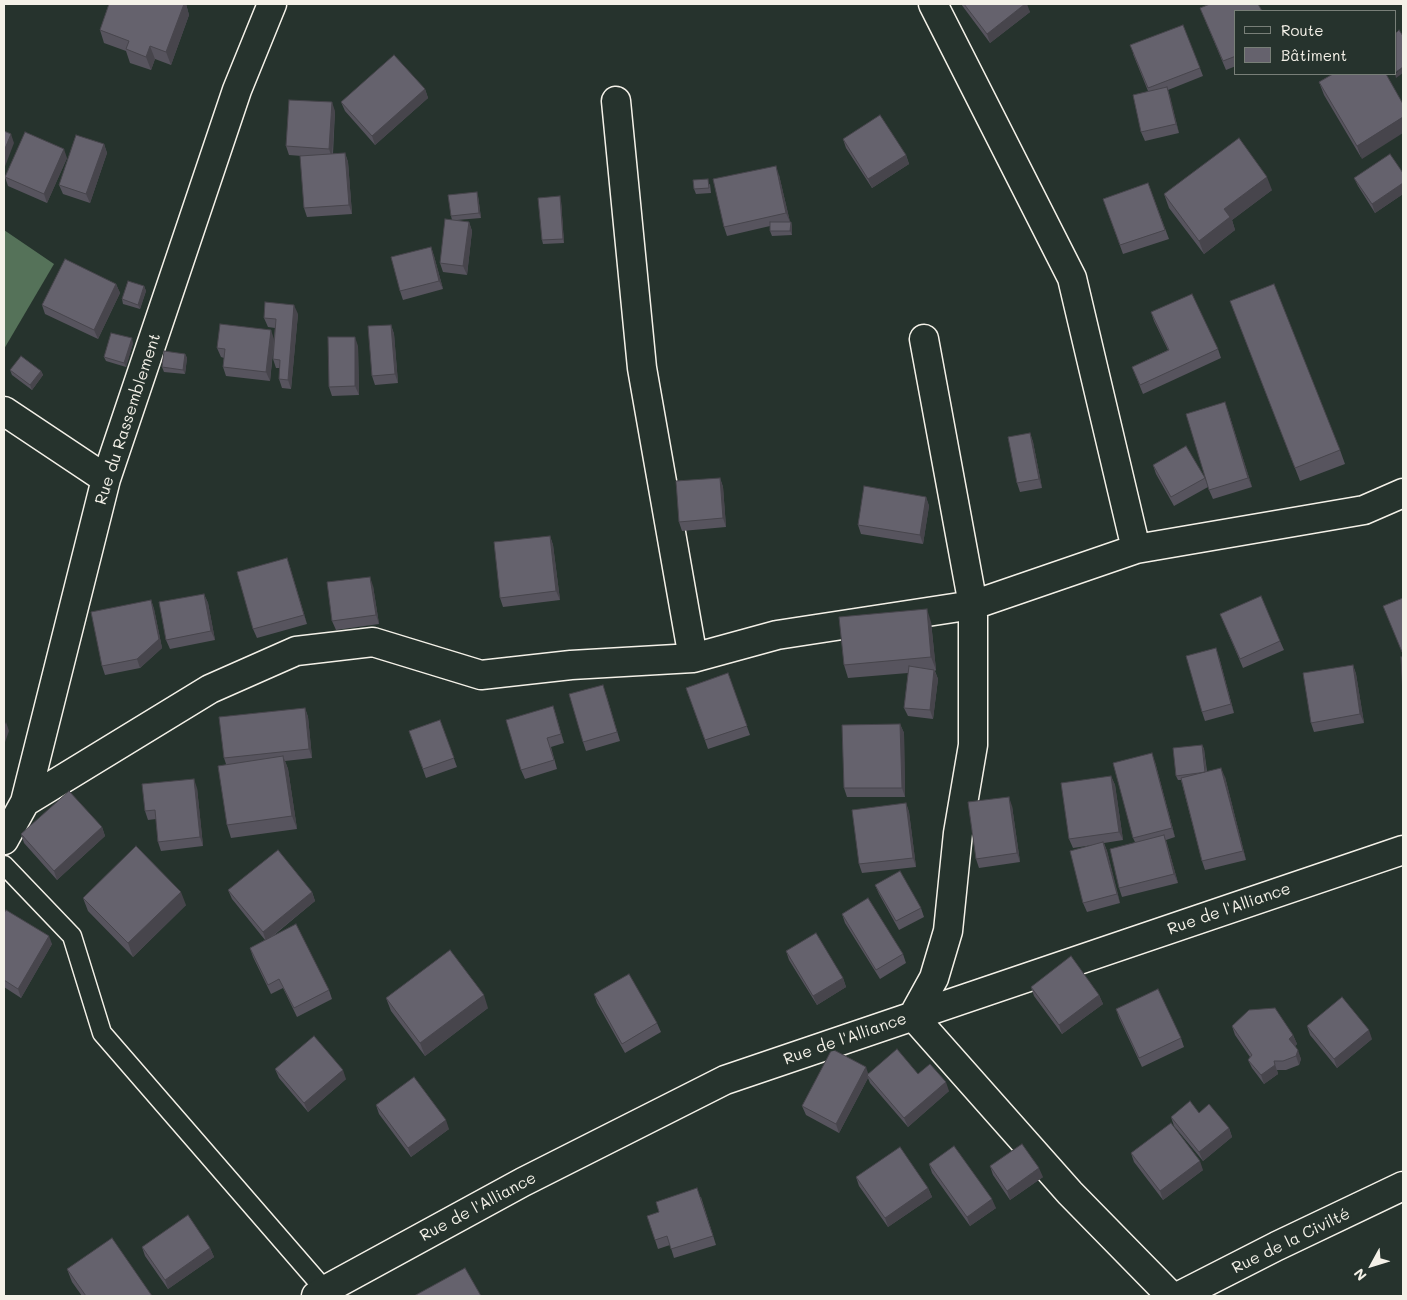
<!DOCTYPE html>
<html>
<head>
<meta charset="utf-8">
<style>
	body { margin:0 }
	#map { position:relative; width:1407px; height:1300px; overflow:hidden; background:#26332d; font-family:Mali,sans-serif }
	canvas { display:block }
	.frame { position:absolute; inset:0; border:5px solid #f4f1e8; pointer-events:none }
	.legend { position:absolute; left:1234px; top:10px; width:162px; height:65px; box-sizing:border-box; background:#26332d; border:1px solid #787f78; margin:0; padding:6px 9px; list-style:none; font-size:15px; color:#f4f1e8 }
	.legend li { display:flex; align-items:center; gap:10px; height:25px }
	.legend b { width:25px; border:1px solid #787f78 }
	.north { position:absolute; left:1347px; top:1240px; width:50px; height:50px; -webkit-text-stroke:4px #26332d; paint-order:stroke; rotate:231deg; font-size:14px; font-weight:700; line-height:20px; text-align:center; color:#f4f1e8 }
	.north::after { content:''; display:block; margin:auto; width:18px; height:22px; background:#f4f1e8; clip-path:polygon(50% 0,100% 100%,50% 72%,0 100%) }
</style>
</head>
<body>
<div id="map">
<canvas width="1407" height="1300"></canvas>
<div class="frame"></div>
<ul class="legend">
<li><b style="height:6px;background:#26332d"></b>Route</li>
<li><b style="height:14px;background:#65626d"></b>Bâtiment</li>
</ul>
<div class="north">N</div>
</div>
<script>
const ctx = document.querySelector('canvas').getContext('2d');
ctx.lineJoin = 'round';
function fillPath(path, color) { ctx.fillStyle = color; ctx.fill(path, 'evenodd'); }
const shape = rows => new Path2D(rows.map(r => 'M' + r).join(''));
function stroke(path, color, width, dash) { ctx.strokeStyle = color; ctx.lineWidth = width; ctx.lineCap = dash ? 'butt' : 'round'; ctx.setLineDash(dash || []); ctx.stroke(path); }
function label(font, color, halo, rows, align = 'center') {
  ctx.font = font + ' Mali,sans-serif'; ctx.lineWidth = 5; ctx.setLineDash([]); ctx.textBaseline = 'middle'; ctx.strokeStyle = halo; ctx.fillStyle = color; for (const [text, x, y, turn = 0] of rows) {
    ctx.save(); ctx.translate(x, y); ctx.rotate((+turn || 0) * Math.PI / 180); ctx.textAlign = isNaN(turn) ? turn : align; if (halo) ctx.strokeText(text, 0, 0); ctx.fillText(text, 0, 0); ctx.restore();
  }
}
const green = shape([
	[4,230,54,264,4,349]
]);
const lane = shape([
	[4,865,72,936,102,1033,325,1290]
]);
const street = shape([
	[933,4,1072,278,1136,549],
	[616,101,642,368,693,658],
	[924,339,973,605,973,745,958,833,948,931,934,978,913,1016,1070,1193,1171,1296],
	[4,411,106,479],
	[25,802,210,689,296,651,373,642,481,675,571,665,693,658,777,635,973,605,1136,549,1364,510,1403,493],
	[4,840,25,802,106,479,237,90,272,4],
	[316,1296,325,1290,523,1182,725,1080,1403,850],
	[1179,1296,1277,1246,1403,1186]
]);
const wall = shape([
	[109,4,186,4,189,15,171,65,155,59,151,70,130,63,126,51,104,43,100,30],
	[961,4,1025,4,1030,12,990,43],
	[1200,8,1236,11,1236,66,1226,70],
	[1133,54,1200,68,1203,76,1168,90,1179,133,1145,141,1141,132,1148,91],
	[1333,74,1362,159,1324,95,1319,82],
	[425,89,428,98,375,145,345,111,341,102],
	[335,111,333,154,345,153,348,162,352,214,307,217,304,208,302,156,289,155,286,146],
	[843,139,906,155,909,164,872,188,846,148],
	[104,144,107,153,90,203,63,194,59,185],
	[67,158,47,203,8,186,5,177],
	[1403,173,1403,194,1375,213,1358,186,1354,178],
	[779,175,790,222,791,222,792,227,792,235,772,236,770,231,770,226,727,236,724,227],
	[1148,183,1169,239,1123,254,1103,199],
	[710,184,711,193,696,194,694,189],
	[1272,190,1232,220,1235,230,1204,254,1169,208,1164,194],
	[478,196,481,218,457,220,469,222,472,231,467,275,443,272,440,263,452,220,451,216],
	[561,201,564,243,543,244,542,240],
	[431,247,434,256,443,289,403,300,400,291],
	[116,284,120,293,98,339,45,314,42,305],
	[144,286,146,291,140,309,123,304,122,299],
	[1230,301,1340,450,1345,464,1300,481],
	[1151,312,1218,349,1221,358,1143,394,1132,367,1168,350,1154,321],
	[298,314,291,389,282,388,279,379,280,368,276,368,273,359,274,343,270,381,226,376,223,367,224,358,221,357,217,348,274,339,275,328,268,327,264,318],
	[391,325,394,334,398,383,375,385,372,376],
	[133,343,126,367,106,361,104,357],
	[358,346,359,395,332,396,329,387],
	[185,354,187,358,185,374,164,372,162,367],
	[10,370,41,371,43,375,32,390,12,375],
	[1228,411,1252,487,1213,499,1209,490],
	[1030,433,1033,442,1042,488,1020,492,1017,483],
	[1153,465,1205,478,1208,487,1174,506,1156,474],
	[720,478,723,487,726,527,682,531,679,522],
	[926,497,929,506,923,544,861,534,858,525],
	[550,536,553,545,560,600,503,607,500,598],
	[287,558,307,624,257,638,253,629],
	[373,586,379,624,336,630,332,621],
	[204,594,208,603,215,640,170,649,166,640],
	[151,600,154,609,162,648,140,668,105,675,102,666],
	[1220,614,1280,641,1284,650,1243,668],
	[931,622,936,670,935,671,938,679,933,719,908,716,904,708,908,673,848,678,844,665],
	[1219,657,1234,713,1205,721,1202,712],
	[1353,665,1356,674,1364,723,1314,732,1311,723],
	[728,673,750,735,708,749,686,688],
	[606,694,620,741,586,751,583,742],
	[553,706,564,743,551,747,557,769,525,779,521,770],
	[305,708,308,717,312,758,285,761,288,769,297,829,231,838,227,825,226,764,224,758],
	[440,720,457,767,426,778,409,731],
	[900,724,904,733,905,797,847,797,844,788],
	[1202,745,1204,749,1207,771,1225,777,1246,860,1205,870,1202,861,1181,780,1178,780,1176,776],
	[1155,762,1175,837,1166,840,1178,883,1122,897,1119,888,1135,842,1133,838],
	[1111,776,1115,785,1123,840,1104,843,1107,851,1120,903,1087,912,1083,903,1093,845,1073,848,1069,839],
	[197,788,203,846,161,851,158,842,156,819,148,820,145,811],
	[906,803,909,812,916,867,862,873,859,864],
	[1012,806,1020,862,979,868,976,859],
	[102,827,105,836,57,880,24,843,21,834],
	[875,885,921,908,924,917,899,930,879,894],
	[228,890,312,892,315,901,273,936,329,990,332,999,297,1017,283,988,271,994,253,957,250,948,265,940,232,899],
	[83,898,186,905,133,957,88,911],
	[4,913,52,944,21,998,4,987],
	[842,914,903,954,906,963,880,979,845,923],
	[786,951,843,978,846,987,817,1005,789,960],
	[1031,987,1099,995,1103,1004,1062,1034,1034,996],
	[594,994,657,1023,661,1032,625,1053,597,1003],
	[386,998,488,1008,425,1056,391,1011],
	[1116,1009,1181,1038,1184,1047,1142,1067,1119,1018],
	[1232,1026,1293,1035,1297,1044,1295,1046,1301,1059,1299,1065,1286,1070,1277,1070,1278,1074,1264,1084,1252,1068,1248,1060,1250,1057,1235,1035],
	[1307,1026,1372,1039,1337,1068,1310,1035],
	[275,1069,346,1079,308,1112,279,1078],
	[868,1073,918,1074,949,1091,908,1127,870,1083,868,1078,839,1133,806,1115,802,1106],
	[376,1105,449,1129,411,1157,379,1114],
	[1199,1113,1229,1128,1232,1137,1203,1161,1174,1126,1171,1117],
	[1131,1153,1203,1170,1163,1200,1134,1162],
	[929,1164,996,1208,970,1226,932,1173],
	[990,1166,1043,1177,1010,1200,993,1175],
	[856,1177,928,1188,932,1197,888,1227,859,1186],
	[701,1197,716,1245,674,1258,670,1245,658,1249,655,1240,659,1212],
	[142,1247,210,1248,214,1257,168,1289,145,1256],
	[67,1269,152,1296,82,1296,72,1282]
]);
const shadedWall = shape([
	[184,4,186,4,189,15,171,65,166,52],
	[1025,4,1027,4,1030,12,990,43,987,34],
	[150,46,155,59,151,70,146,57],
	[1403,67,1403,73,1396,78,1395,74],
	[1167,87,1170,96,1179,133,1176,124],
	[425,89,428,98,375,145,372,136],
	[332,102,335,111,332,158,329,149],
	[1403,117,1403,133,1362,159,1357,146],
	[11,134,14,143,4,169,4,151],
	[104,144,107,153,90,203,86,194],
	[64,149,67,158,47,203,44,194],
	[345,153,348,162,352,214,349,205],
	[906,155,909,164,872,188,868,179],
	[776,166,779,175,790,222,786,213],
	[1267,177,1272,190,1232,220,1235,230,1204,254,1199,241,1224,209],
	[1403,183,1403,194,1375,213,1372,204],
	[477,192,478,196,481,218,479,213],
	[560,196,561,201,564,243,563,239],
	[469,222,472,231,467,275,463,266],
	[791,222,792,227,792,235,790,231],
	[431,247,434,256,443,289,439,281],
	[116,284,120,293,98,339,94,330],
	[144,286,146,291,140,309,138,305],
	[294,305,298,314,291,389,288,380],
	[391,325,394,334,398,383,395,374],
	[271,330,274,339,270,381,266,372],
	[355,337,358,346,359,395,355,386],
	[132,338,133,343,126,367,124,363],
	[185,354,187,358,185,374,183,370],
	[41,371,43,375,32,390,30,385],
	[1225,402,1228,411,1252,487,1248,478],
	[1030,433,1033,442,1042,488,1039,479],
	[720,478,723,487,726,527,723,518],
	[926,497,929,506,923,544,920,535],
	[550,536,553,545,560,600,556,591],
	[287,558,290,567,307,624,304,615],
	[370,577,373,586,379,624,376,615],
	[204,594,208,603,215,640,211,631],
	[151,600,154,609,162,648,140,668,137,659],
	[927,609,931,622,936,670,931,657],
	[1216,648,1219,657,1234,713,1231,704],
	[1353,665,1356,674,1364,723,1360,714],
	[934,670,938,679,933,719,930,710],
	[553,706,556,715,564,743,561,734],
	[305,708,308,717,312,758,309,749],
	[6,722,9,731,4,745,4,727],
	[900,724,904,733,905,797,902,788],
	[1202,745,1204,749,1207,777,1206,772],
	[1152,753,1155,762,1175,837,1172,828],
	[283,756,288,769,297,829,292,816],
	[1221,768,1225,777,1246,860,1243,851],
	[1111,776,1115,785,1123,840,1119,832],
	[194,779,197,788,203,846,200,837],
	[1009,797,1012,806,1020,862,1017,853],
	[906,803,909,812,916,867,913,858],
	[102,827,105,836,57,880,54,871],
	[1164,835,1167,844,1178,883,1174,874],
	[1103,842,1107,851,1120,903,1117,894],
	[181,892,186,905,133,957,128,943],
	[312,892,315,901,266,941,263,932],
	[49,936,52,944,21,998,18,989],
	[843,978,846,987,817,1005,813,996],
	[484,995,488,1008,425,1056,420,1043],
	[1099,995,1103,1004,1062,1034,1059,1025],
	[1369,1030,1372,1039,1337,1068,1334,1059],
	[1293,1035,1297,1044,1293,1048,1289,1039],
	[1298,1050,1301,1059,1299,1065,1296,1056],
	[1274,1061,1278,1074,1264,1084,1261,1075],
	[866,1067,869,1076,867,1075,868,1078,839,1133,836,1124],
	[343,1070,346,1079,308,1112,304,1103],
	[946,1082,949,1091,908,1127,904,1118],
	[446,1120,449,1129,411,1157,408,1148],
	[1229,1128,1232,1137,1203,1161,1199,1152],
	[1200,1161,1203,1170,1163,1200,1160,1191],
	[1039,1168,1043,1177,1010,1200,1007,1191],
	[928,1188,932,1197,888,1227,885,1218],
	[992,1199,996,1208,970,1226,967,1217],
	[210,1248,214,1257,168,1289,165,1280]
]);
const building = shape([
	[109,4,184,4,166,52,150,46,146,57,126,49,129,41,100,30,109,4],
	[964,4,1025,4,987,34,964,4],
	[1210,4,1258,4,1262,11,1236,11,1236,56,1223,61,1200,8,1210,4],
	[1183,25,1200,68,1148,88,1130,45,1183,25],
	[1399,30,1403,36,1403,67,1396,72,1396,33,1399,30],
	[394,55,425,89,372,136,341,102,394,55],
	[1333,74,1386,74,1403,104,1403,117,1357,146,1319,82,1333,74],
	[1167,87,1176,124,1141,132,1133,95,1167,87],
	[289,100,332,102,329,149,286,146,289,100],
	[880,115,906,155,868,179,843,139,880,115],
	[4,131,11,134,4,151,4,131],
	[25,132,64,149,44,194,5,177,25,132],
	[76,135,104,144,86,194,59,185,76,135],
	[1239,138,1267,177,1224,209,1230,217,1199,241,1164,194,1239,138],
	[345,153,349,205,304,208,300,156,345,153],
	[1390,154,1403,173,1403,183,1372,204,1354,178,1390,154],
	[776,166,786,213,724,227,713,179,776,166],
	[708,179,709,188,694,189,693,180,708,179],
	[1148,183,1165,230,1120,245,1103,199,1148,183],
	[477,192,479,213,451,216,448,195,477,192],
	[560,196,563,239,542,240,538,198,560,196],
	[445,219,469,222,463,266,440,263,445,219],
	[770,222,791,222,790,231,770,231,770,222],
	[431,247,439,281,400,291,391,257,431,247],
	[65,259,116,284,94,330,42,305,65,259],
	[128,281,144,286,138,305,122,299,128,281],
	[1274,284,1340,450,1295,468,1230,301,1274,284],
	[1192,294,1218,349,1140,385,1132,367,1169,350,1151,312,1192,294],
	[265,302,294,305,288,380,279,379,280,360,273,359,276,319,264,318,265,302],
	[220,324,271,330,266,372,223,367,225,349,217,348,220,324],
	[391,325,395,374,372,376,368,326,391,325],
	[111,333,132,338,124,363,104,357,111,333],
	[328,337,355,337,355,386,329,387,328,337],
	[164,351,185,354,183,370,162,367,164,351],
	[21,356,41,371,30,385,10,370,21,356],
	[1225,402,1248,478,1209,490,1186,414,1225,402],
	[1030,433,1039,479,1017,483,1008,437,1030,433],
	[1186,446,1205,478,1171,497,1153,465,1186,446],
	[720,478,723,518,679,522,676,481,720,478],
	[864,486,926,497,920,535,858,525,864,486],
	[550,536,556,591,500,598,494,542,550,536],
	[287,558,304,615,253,629,237,572,287,558],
	[370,577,376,615,332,621,327,582,370,577],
	[204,594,211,631,166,640,159,602,204,594],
	[1261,596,1280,641,1240,659,1220,614,1261,596],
	[1403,598,1403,651,1402,652,1383,606,1403,598],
	[151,600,159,639,137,659,102,666,91,612,151,600],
	[927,609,931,657,844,665,839,617,927,609],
	[1216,648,1231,704,1202,712,1186,656,1216,648],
	[1401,657,1403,657,1403,696,1401,657],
	[1353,665,1360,714,1311,723,1303,673,1353,665],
	[909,666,934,670,930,710,904,708,909,666],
	[728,673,747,726,705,740,686,688,728,673],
	[603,685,617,732,583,742,569,694,603,685],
	[553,706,561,734,547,738,554,760,521,770,506,720,553,706],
	[305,708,309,749,224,758,219,717,305,708],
	[440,720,454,758,423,769,409,731,440,720],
	[900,724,902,788,844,788,842,725,900,724],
	[1202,745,1205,772,1199,773,1176,776,1173,748,1202,745],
	[1152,753,1172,828,1133,838,1113,763,1152,753],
	[283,756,292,816,227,825,218,766,283,756],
	[1221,768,1243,851,1202,861,1181,778,1221,768],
	[1111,776,1119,832,1069,839,1061,783,1111,776],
	[194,779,200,837,158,842,155,810,145,811,142,784,194,779],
	[69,791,102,827,54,871,21,834,69,791],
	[1009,797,1017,853,976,859,968,802,1009,797],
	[906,803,913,858,859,864,852,810,906,803],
	[1164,835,1174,874,1119,888,1110,849,1164,835],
	[1103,842,1117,894,1083,903,1070,851,1103,842],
	[136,846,181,892,128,943,83,898,136,846],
	[278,850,312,892,263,932,228,890,278,850],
	[900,871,921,908,896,921,875,885,900,871],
	[868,898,903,954,876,970,842,914,868,898],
	[6,910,49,936,18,989,4,980,4,913,6,910],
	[296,924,329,990,294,1008,279,979,268,985,250,948,296,924],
	[816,933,843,978,813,996,786,951,816,933],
	[450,950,484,995,420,1043,386,998,450,950],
	[1071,956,1099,995,1059,1025,1031,987,1071,956],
	[629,974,657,1023,622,1044,594,994,629,974],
	[1158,989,1181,1038,1139,1058,1116,1009,1158,989],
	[1342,997,1369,1030,1334,1059,1307,1026,1342,997],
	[1275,1008,1293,1035,1289,1039,1298,1050,1296,1056,1283,1061,1274,1061,1275,1065,1261,1075,1248,1060,1252,1055,1232,1026,1249,1010,1275,1008],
	[314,1036,343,1070,304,1103,275,1069,314,1036],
	[832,1049,866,1067,836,1124,802,1106,832,1049],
	[897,1049,918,1074,930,1064,946,1082,904,1118,867,1075,897,1049],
	[414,1077,446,1120,408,1148,376,1105,414,1077],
	[1190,1101,1199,1113,1209,1104,1229,1128,1199,1152,1171,1117,1190,1101],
	[1171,1123,1200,1161,1160,1191,1131,1153,1171,1123],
	[1022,1144,1039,1168,1007,1191,990,1166,1022,1144],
	[954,1146,992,1199,967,1217,929,1164,954,1146],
	[900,1147,928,1188,885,1218,856,1177,900,1147],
	[697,1188,713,1236,671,1249,667,1236,655,1240,647,1216,659,1212,656,1202,697,1188],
	[188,1215,210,1248,165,1280,142,1247,188,1215],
	[112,1238,152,1296,86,1296,67,1269,112,1238],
	[465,1268,481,1296,414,1296,465,1268]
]);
const streetNames = [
	["Rue du Rassemblement",128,419,-72],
	["Rue de l'Alliance",1229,909,-19],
	["Rue de l'Alliance",845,1039,-19],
	["Rue de l'Alliance",478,1207,-28],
	["Rue de la Civilté",1291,1241,-26]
];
fillPath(green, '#557259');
stroke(lane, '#f4f1e8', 21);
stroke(street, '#f4f1e8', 31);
stroke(lane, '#26332d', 18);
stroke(street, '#26332d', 28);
fillPath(wall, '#57545e');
fillPath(shadedWall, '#47454c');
fillPath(building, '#65626d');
stroke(building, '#47454c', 1);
label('16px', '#f4f1e8', '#26332d', streetNames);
</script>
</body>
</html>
